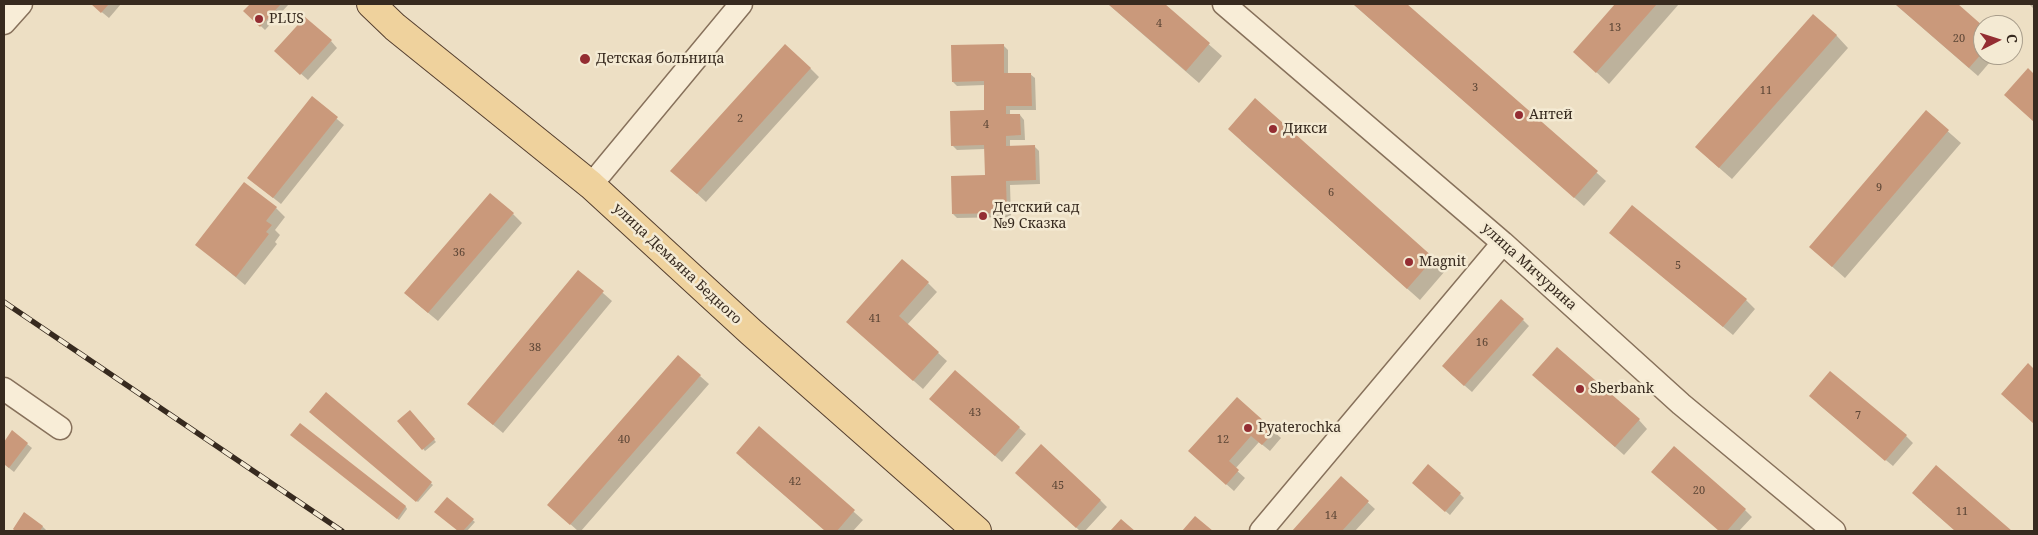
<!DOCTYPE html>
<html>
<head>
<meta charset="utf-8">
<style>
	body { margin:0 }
	#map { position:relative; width:2038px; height:535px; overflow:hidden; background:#eddfc4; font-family:"Noto Serif",serif }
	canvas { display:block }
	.frame { position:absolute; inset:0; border:5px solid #372a1f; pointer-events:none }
	.north { position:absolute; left:1973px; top:15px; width:50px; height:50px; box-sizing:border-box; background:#f4ead3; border:1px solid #a89d8b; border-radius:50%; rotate:85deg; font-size:14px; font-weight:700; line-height:20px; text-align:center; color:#372a1f }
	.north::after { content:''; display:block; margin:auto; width:18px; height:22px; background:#942d32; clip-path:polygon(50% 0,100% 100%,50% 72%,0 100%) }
</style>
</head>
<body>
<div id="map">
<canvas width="2038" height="535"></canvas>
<div class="frame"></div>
<div class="north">С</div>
</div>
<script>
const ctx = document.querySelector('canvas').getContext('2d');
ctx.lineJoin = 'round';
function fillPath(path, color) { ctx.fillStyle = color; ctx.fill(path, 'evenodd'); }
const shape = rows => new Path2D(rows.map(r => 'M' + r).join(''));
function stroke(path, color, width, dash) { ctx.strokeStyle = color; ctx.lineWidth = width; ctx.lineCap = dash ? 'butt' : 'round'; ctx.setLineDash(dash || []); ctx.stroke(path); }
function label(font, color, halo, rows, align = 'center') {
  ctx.font = font + ' "Noto Serif",serif'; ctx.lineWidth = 5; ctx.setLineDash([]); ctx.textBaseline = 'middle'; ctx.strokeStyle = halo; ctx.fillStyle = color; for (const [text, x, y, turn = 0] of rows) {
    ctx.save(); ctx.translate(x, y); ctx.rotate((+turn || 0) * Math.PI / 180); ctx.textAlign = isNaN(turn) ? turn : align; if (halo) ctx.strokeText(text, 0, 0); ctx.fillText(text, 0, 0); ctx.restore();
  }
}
const shadow = shape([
	[92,4,121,4,109,18],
	[251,4,289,4,265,30,245,11],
	[1108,4,1163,4,1222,56,1199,83],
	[1353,4,1405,4,1606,181,1584,206],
	[1617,4,1679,4,1609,84,1575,52],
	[1895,4,1956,4,1983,27,1983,55,1996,55,1978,76],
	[2029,4,2034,4,2034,9],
	[1836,35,1848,48,1732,179,1709,159],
	[331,41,337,48,308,80,282,57],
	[1003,45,1008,50,1008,74,1030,74,1035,78,1036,110,1010,110,1010,115,1020,115,1024,120,1025,140,1010,140,1010,147,1035,147,1039,151,1040,184,1010,185,1011,217,957,218,953,214,986,177,985,149,957,150,952,145,986,111,985,85,957,86,953,82],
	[810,68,819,77,706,202,681,179],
	[312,98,344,125,281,204,256,184],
	[1255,100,1445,271,1420,300,1241,141],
	[1926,112,1961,143,1845,278,1810,247],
	[276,208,285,217,275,230,280,235,275,242,277,244,245,285,197,245],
	[513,214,522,223,438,321,415,302],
	[1610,233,1746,300,1755,309,1733,335],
	[578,271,612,301,503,433,468,404],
	[928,283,937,292,907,325,947,361,923,389,857,331],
	[1523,320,1529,326,1472,392,1450,373],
	[2029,365,2034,370,2034,423,2012,403],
	[955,372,1026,434,1002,462,938,406],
	[700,376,709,384,581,531,578,531,558,513],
	[1543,383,1639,420,1647,429,1624,455],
	[326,394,433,485,418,502,311,412],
	[1237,399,1281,438,1270,451,1259,442,1235,469,1245,478,1234,491,1197,458],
	[1817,403,1906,436,1913,443,1893,466],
	[410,412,436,442,425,451,399,421],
	[301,425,406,507,407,509,399,520,294,437],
	[759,428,863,520,853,531,826,531,746,462],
	[12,432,32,448,14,472,4,464,4,444],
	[1936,467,2010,531,1956,531,1922,502],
	[1341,478,1375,509,1355,531,1294,531],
	[1024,479,1101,501,1107,507,1085,531,1080,531],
	[1660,479,1745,510,1752,517,1739,531,1720,531],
	[1418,487,1460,494,1464,498,1450,515],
	[447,499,475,522,467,531,459,531,436,512],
	[25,514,43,527,47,531,16,531,14,529]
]);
const building = shape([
	[91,4,109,4,101,13],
	[250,4,281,4,260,27,243,11],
	[1108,4,1165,4,1210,43,1186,71],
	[1353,4,1407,4,1598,171,1574,198],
	[1615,4,1657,4,1596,73,1573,52],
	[1895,4,1958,4,1983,26,1983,52,1969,68],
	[1813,14,1837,35,1719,168,1695,147],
	[305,17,332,40,300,75,274,51],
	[785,44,811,68,697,194,670,171],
	[1004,44,1004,73,1031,73,1032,106,1006,106,1006,114,1020,114,1021,135,1006,136,1006,146,1035,145,1036,180,1006,181,1007,213,952,214,951,176,985,175,984,145,951,146,950,111,984,110,984,81,952,82,951,45],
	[2028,68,2034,74,2034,122,2004,95],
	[312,96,338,117,273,198,247,178],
	[1255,98,1434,258,1407,289,1228,129],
	[1926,110,1949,130,1832,267,1809,247],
	[244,182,277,207,266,221,272,225,266,232,269,234,236,277,195,245],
	[490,193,514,213,428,313,404,293],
	[1632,205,1747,299,1723,327,1609,233],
	[902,259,929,282,899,316,939,352,913,381,846,322],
	[578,270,604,291,493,425,467,404],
	[1501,299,1524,319,1464,386,1442,366],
	[1557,347,1640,419,1615,447,1532,375],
	[678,355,701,375,570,525,547,505],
	[2028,363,2034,369,2034,424,2001,394],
	[955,370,1020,427,995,456,929,399],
	[1830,371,1907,435,1885,461,1809,396],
	[326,392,432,482,416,502,309,412],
	[1237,397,1275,431,1262,445,1251,436,1229,461,1239,470,1226,485,1188,451],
	[410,410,435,439,422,450,397,421],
	[300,423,406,506,397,519,290,435],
	[759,426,855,510,837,531,825,531,736,453],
	[12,430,28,443,9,468,4,464,4,442],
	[1041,444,1101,500,1076,528,1015,473],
	[1674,446,1746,509,1727,531,1719,531,1651,472],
	[1428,464,1461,493,1445,512,1412,483],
	[1936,465,2012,531,1955,531,1912,493],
	[1341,476,1369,501,1342,531,1292,531],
	[447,497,474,519,463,531,458,531,434,512],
	[24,512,43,526,40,531,15,531,13,529],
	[1195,516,1213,531,1182,531],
	[1121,519,1135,531,1110,531]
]);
const minor = shape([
	[1224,4,1503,243,1681,404,1834,531],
	[4,23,21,4],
	[591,185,741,4],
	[4,389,60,428],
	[1261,531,1503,243]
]);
const major = shape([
	[371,4,395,27,591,185,751,332,977,531]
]);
const rail = shape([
	[4,302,342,531]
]);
const markers = [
	[259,19,5,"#942d32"],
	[585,59,6,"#942d32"],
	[1519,115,5,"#942d32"],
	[1273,129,5,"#942d32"],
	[983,216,5,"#942d32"],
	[1409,262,5,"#942d32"],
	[1580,389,5,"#942d32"],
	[1248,428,5,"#942d32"]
];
const numberNames = [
	["4",1159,24],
	["13",1615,28],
	["20",1959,39],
	["3",1475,88],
	["11",1766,91],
	["2",740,119],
	["4",986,125],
	["9",1879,188],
	["6",1331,193],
	["36",459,253],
	["5",1678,266],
	["41",875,319],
	["16",1482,343],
	["38",535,348],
	["43",975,413],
	["7",1858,416],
	["40",624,440],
	["12",1223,440],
	["42",795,482],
	["45",1058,486],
	["20",1699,491],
	["11",1962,512],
	["14",1331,516]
];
const poiNames = [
	["PLUS",269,19],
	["Детская больница",596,59],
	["Антей",1529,115],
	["Дикси",1283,129],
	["Детский сад",993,208],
	["№9 Сказка",993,224],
	["Magnit",1419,262],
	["Sberbank",1590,389],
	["Pyaterochka",1258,428]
];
const streetNames = [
	["улица Демьяна Бедного",677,264,43],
	["улица Мичурина",1529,267,42]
];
fillPath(shadow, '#0003');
fillPath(building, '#ca997b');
stroke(minor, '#87715b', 25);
stroke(major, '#553f2f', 30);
stroke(minor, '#f8edd7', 22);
stroke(major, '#efd29d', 28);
stroke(rail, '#372a1f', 5.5);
stroke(rail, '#f4ead3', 4, [11]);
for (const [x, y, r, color] of markers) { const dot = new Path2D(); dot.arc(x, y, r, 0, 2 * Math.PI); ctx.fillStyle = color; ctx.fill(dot); stroke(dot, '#f4ead3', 2); }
label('11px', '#5c4636', null, numberNames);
label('14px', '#372a1f', '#f4ead3', poiNames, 'left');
label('14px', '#372a1f', '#f4ead3', streetNames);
</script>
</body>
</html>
